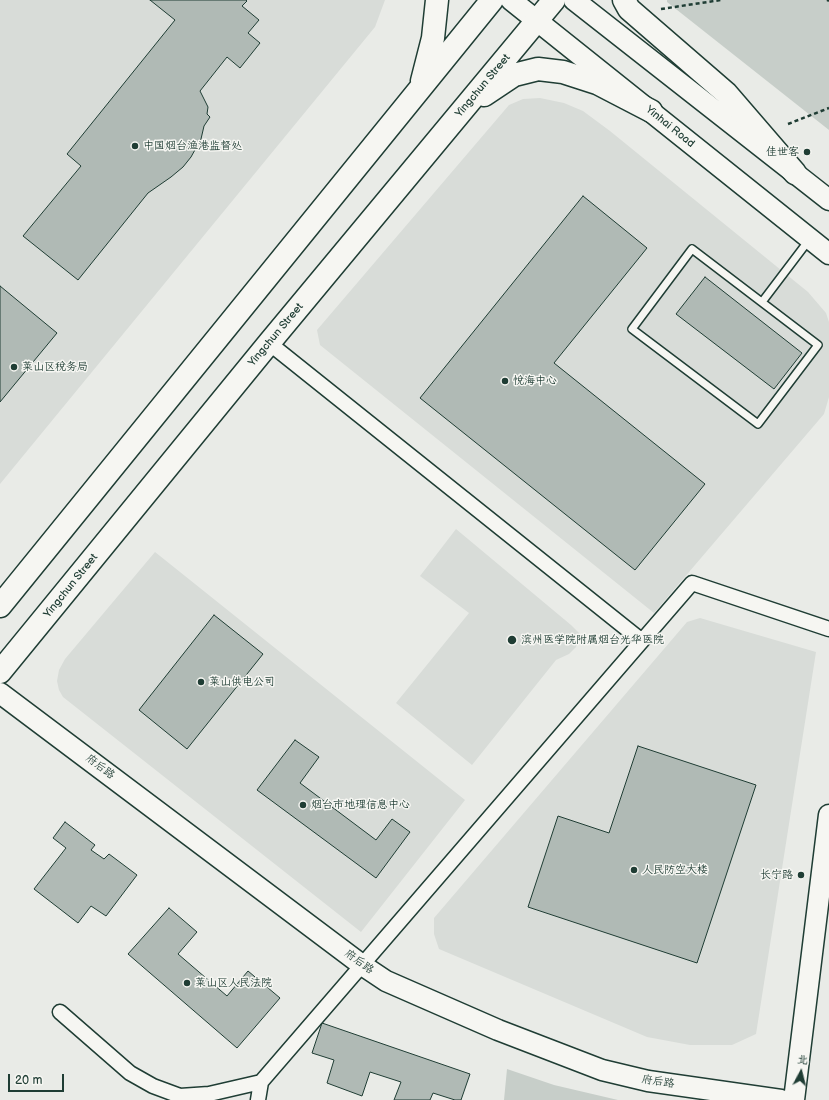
<!DOCTYPE html>
<html>
<head>
<meta charset="utf-8">
<style>
	body { margin:0 }
	#map { position:relative; width:829px; height:1100px; overflow:hidden; background:#e9ebe7; font-family:"Balsamiq Sans","LXGW WenKai TC",sans-serif }
	canvas { display:block }
	.north { position:absolute; left:781px; top:1052px; width:40px; height:40px; -webkit-text-stroke:3px #f6f6f2; paint-order:stroke; rotate:7deg; font-size:11px; font-weight:700; line-height:16px; text-align:center; color:#1f3d34 }
	.north::after { content:''; display:block; margin:auto; width:14px; height:18px; background:#1f3d34; clip-path:polygon(50% 0,100% 100%,50% 72%,0 100%) }
	.scale { position:absolute; left:8px; top:1074px; width:56px; height:18px; box-sizing:border-box; border:2px solid #1f3d34; border-top:0; padding-left:5px; font-size:12px; line-height:14px; white-space:nowrap; color:#1f3d34; -webkit-text-stroke:3px #f6f6f2; paint-order:stroke }
</style>
</head>
<body>
<div id="map">
<canvas width="829" height="1100"></canvas>
<div class="north">北</div>
<div class="scale">20 m</div>
</div>
<script>
const ctx = document.querySelector('canvas').getContext('2d');
ctx.lineJoin = 'round';
function fillPath(path, color) { ctx.fillStyle = color; ctx.fill(path, 'evenodd'); }
const shape = rows => new Path2D(rows.map(r => 'M' + r).join(''));
function stroke(path, color, width, dash) { ctx.strokeStyle = color; ctx.lineWidth = width; ctx.lineCap = dash ? 'butt' : 'round'; ctx.setLineDash(dash || []); ctx.stroke(path); }
function label(font, color, halo, rows, align = 'center') {
  ctx.font = font + ' "Balsamiq Sans","LXGW WenKai TC",sans-serif'; ctx.lineWidth = 3; ctx.setLineDash([]); ctx.textBaseline = 'middle'; ctx.strokeStyle = halo; ctx.fillStyle = color; for (const [text, x, y, turn = 0] of rows) {
    ctx.save(); ctx.translate(x, y); ctx.rotate((+turn || 0) * Math.PI / 180); ctx.textAlign = isNaN(turn) ? turn : align; if (halo) ctx.strokeText(text, 0, 0); ctx.fillText(text, 0, 0); ctx.restore();
  }
}
const built = shape([
	[0,0,385,0,375,27,0,484],
	[540,98,564,103,583,111,610,131,808,292,826,313,829,322,829,397,824,414,654,613,320,345,317,330,509,105,523,99],
	[456,529,571,625,579,633,576,647,569,654,556,660,472,765,396,703,469,613,420,576],
	[155,552,465,800,361,932,63,697,59,690,57,681,59,670,65,659],
	[700,618,816,652,756,1034,732,1045,690,1045,647,1037,439,949,434,934,434,918,687,622]
]);
const green = shape([
	[667,0,829,0,829,130,667,2],
	[507,1069,554,1085,618,1100,504,1100]
]);
const building = shape([
	[150,0,246,0,247,1,242,6,259,20,248,33,260,43,240,68,227,57,200,91,208,107,207,114,210,117,204,126,201,139,191,157,183,167,171,177,148,193,78,280,23,236,81,166,67,154,175,20,150,0],
	[583,196,647,248,554,363,705,484,635,570,420,398,583,196],
	[705,277,802,353,774,389,676,314,705,277],
	[0,286,57,333,0,402,0,286],
	[214,615,263,654,187,749,139,710,214,615],
	[295,740,319,757,300,783,376,840,392,819,410,832,376,878,257,790,295,740],
	[638,746,756,785,697,963,528,907,558,816,609,833,638,746],
	[65,822,95,845,91,850,104,859,109,854,137,875,106,916,91,906,78,923,34,889,66,848,53,838,65,822],
	[169,908,197,932,178,954,227,996,248,971,280,998,237,1048,128,954,169,908],
	[322,1023,470,1074,461,1100,455,1100,433,1093,430,1100,394,1100,401,1082,370,1072,362,1096,327,1083,334,1060,312,1053,322,1023]
]);
const path = shape([
	[827,0,829,1],
	[661,9,721,0],
	[788,124,829,108]
]);
const lane = shape([
	[692,249,818,345,758,424,632,329,692,249],
	[762,302,809,240]
]);
const street = shape([
	[269,343,642,641],
	[60,1012,130,1073,153,1086,180,1096,209,1094,261,1082,692,583,829,629],
	[258,1100,261,1082]
]);
const secondary = shape([
	[511,0,829,254],
	[574,0,829,200],
	[0,693,362,965,386,981,498,1030,602,1070,648,1081,781,1100],
	[794,1100,829,815]
]);
const primary = shape([
	[624,0,629,9,726,93,795,173],
	[422,81,433,38,437,0],
	[484,95,514,75,538,69,563,72,597,83,651,111],
	[0,606,492,0],
	[0,672,269,343,554,0]
]);
const markers = [
	[135,146,4,"#1f3d34"],
	[807,152,4,"#1f3d34"],
	[14,367,4,"#1f3d34"],
	[505,381,4,"#1f3d34"],
	[512,640,5,"#1f3d34"],
	[201,682,4,"#1f3d34"],
	[303,805,4,"#1f3d34"],
	[634,870,4,"#1f3d34"],
	[801,875,4,"#1f3d34"],
	[187,983,4,"#1f3d34"]
];
const streetNames = [
	["Yingchun Street",483,86,-50],
	["Yinhai Road",670,127,39],
	["Yingchun Street",276,335,-50],
	["Yingchun Street",71,586,-51],
	["府后路",100,767,37],
	["府后路",359,962,36],
	["府后路",658,1082,9]
];
const poiNames = [
	["中国烟台渔港监督处",143,146],
	["佳世客",799,152,"right"],
	["莱山区税务局",22,367],
	["悦海中心",513,381],
	["滨州医学院附属烟台光华医院",521,640],
	["莱山供电公司",209,682],
	["烟台市地理信息中心",311,805],
	["人民防空大楼",642,870],
	["长宁路",793,875,"right"],
	["莱山区人民法院",195,983]
];
fillPath(built, '#d8dcd8');
fillPath(green, '#c7cec9');
fillPath(building, '#b0bab5');
stroke(building, '#1f3d34', 1);
stroke(lane, '#1f3d34', 10);
stroke(street, '#1f3d34', 17);
stroke(secondary, '#1f3d34', 23);
stroke(primary, '#1f3d34', 25);
stroke(path, '#1f3d34', 2.5, [4, 3]);
stroke(lane, '#f6f6f2', 7);
stroke(street, '#f6f6f2', 14);
stroke(secondary, '#f6f6f2', 20);
stroke(primary, '#f6f6f2', 22);
for (const [x, y, r, color] of markers) { const dot = new Path2D(); dot.arc(x, y, r, 0, 2 * Math.PI); ctx.fillStyle = color; ctx.fill(dot); stroke(dot, '#f6f6f2', 1.5); }
label('11px', '#1f3d34', '#f6f6f2', streetNames);
label('11px', '#1f3d34', '#f6f6f2', poiNames, 'left');
</script>
</body>
</html>
